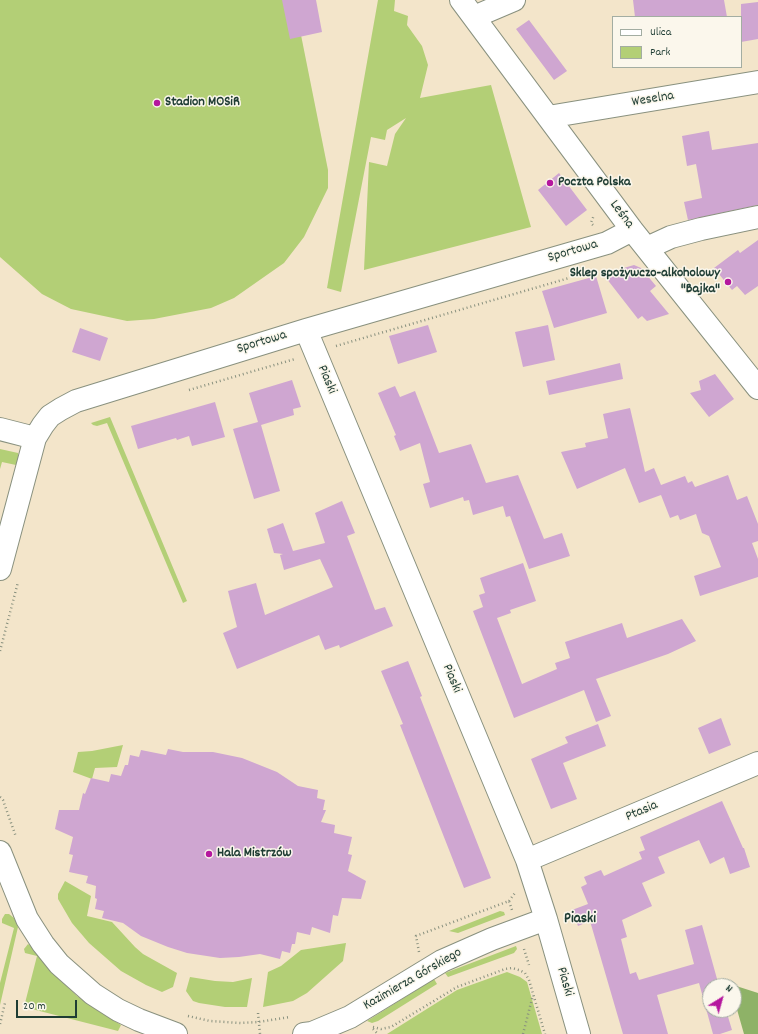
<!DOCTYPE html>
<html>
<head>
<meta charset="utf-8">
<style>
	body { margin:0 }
	#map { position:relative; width:758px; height:1034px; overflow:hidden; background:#f3e5ca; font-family:Dekko,sans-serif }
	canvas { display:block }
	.legend { position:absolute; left:612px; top:16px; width:130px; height:52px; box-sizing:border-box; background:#fbf7ec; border:1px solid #a3ada2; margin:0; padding:5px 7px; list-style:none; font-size:12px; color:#1f3d34 }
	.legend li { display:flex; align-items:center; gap:8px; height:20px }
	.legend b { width:20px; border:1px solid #a3ada2 }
	.north { position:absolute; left:702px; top:978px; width:40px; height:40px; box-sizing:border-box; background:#fbf7ec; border:1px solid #a3ada2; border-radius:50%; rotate:37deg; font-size:11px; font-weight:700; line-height:16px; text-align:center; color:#1f3d34 }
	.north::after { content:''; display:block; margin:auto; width:14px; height:18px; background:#b5179e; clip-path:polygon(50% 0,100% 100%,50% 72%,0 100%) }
	.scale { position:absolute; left:16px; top:1000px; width:61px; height:18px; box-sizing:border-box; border:2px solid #1f3d34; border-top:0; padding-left:5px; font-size:12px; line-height:14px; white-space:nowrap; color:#1f3d34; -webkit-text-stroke:3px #fbf7ec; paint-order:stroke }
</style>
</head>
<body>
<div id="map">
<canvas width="758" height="1034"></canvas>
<ul class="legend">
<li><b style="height:5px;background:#fff"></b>Ulica</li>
<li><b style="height:11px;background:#b3cf76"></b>Park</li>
</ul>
<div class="north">N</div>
<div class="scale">20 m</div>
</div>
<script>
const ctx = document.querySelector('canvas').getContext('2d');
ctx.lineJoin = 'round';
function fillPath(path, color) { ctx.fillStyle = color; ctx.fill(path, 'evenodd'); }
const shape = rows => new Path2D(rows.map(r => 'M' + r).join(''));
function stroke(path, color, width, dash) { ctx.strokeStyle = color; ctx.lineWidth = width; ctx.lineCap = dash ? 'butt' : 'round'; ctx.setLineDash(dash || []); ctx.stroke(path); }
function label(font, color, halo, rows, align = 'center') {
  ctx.font = font + ' Dekko,sans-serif'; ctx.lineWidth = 3; ctx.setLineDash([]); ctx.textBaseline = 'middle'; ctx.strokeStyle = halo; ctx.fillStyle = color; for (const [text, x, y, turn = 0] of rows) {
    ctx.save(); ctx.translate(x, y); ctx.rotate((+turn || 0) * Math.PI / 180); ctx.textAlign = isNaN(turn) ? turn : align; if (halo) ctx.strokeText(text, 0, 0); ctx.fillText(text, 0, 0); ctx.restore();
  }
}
const green = shape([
	[0,0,294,0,328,170,328,188,304,237,284,263,234,298,211,308,154,319,127,321,71,309,42,294,0,257],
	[378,0,395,0,394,11,408,16,407,25,422,46,428,65,420,98,491,85,531,227,364,270,369,162,387,166,395,134,406,118,387,130,385,140,371,137,341,292,327,288],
	[110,417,187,601,183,603,107,423,97,426,93,425,91,423],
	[0,449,18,453,18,459,16,465,2,462,0,469],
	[123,745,117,767,95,768,92,779,73,772,78,752,92,751],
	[65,881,91,896,87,916,112,922,135,947,143,954,177,973,173,987,162,992,146,985,121,971,89,943,72,923,58,899,58,894],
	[500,911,504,912,505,915,458,933,449,931],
	[5,914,9,914,14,918,18,927,0,1005,0,983,14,928,2,923,2,919],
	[346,943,343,961,307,993,293,1001,263,1007,268,972,281,966,301,950],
	[28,944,31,946,57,977,77,996,97,1010,121,1025,118,1031,24,1007,37,956,25,953,24,949],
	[516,946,517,949,514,953,448,977,445,973],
	[507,972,520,977,527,982,542,1034,387,1034,457,990],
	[190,977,215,981,233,982,252,978,247,1007,225,1007,199,1003,193,1001,186,991],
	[434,979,437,984,378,1021,372,1023,367,1021]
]);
const forest = shape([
	[730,984,758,993,758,1034,744,1034,734,999,734,986,730,986]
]);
const building = shape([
	[282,0,316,0,322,32,290,39],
	[633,0,724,0,727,17,635,17],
	[758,2,758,39,741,42,741,4],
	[529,20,567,71,554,80,516,29],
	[709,131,712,150,758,143,758,205,688,220,684,202,702,198,696,164,687,166,682,136],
	[559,173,587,210,566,226,538,190],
	[758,240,758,286,745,295,737,286,732,290,714,268,738,250,740,253],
	[634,265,641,268,656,286,650,291,669,314,647,321,642,316,638,319,603,274],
	[596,276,607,313,554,328,542,291],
	[428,325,437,352,398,364,389,336],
	[548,325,555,360,523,367,515,332],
	[80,328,108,338,100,361,72,352],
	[620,363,623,379,549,395,546,381],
	[715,374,734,399,709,417,690,393,701,390,699,381],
	[292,380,301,407,293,409,294,415,261,425,280,491,254,499,233,429,258,422,249,393],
	[395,386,400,397,415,391,439,453,471,444,486,483,518,475,544,539,562,533,570,556,529,569,510,516,506,517,503,506,473,515,469,500,464,501,463,497,430,508,423,484,430,482,420,443,400,451,394,436,396,435,378,393],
	[215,402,225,437,192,446,189,436,177,440,176,438,138,449,131,426],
	[630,408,645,472,654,468,661,485,685,476,688,483,692,481,695,487,728,475,737,500,747,496,758,524,758,541,752,543,758,559,758,577,700,596,694,576,721,567,709,536,702,533,696,514,680,520,678,515,670,518,661,495,639,503,625,468,577,489,561,452,586,447,585,443,608,438,603,414],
	[342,501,355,533,347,536,375,610,385,607,393,626,340,648,339,645,325,650,319,635,237,669,223,633,237,627,228,591,256,583,265,615,333,587,320,559,284,570,280,555,283,554,274,553,267,529,283,523,293,551,325,543,315,513],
	[523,563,536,601,510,610,511,613,497,618,522,684,557,669,555,663,570,658,565,642,622,623,627,638,682,619,696,641,668,654,596,679,611,716,596,722,584,690,514,718,473,611,483,607,479,595,485,593,480,578],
	[408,661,422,696,420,697,491,878,464,888,400,725,403,724,381,671],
	[721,718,731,745,709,754,698,728],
	[598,724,606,746,563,763,577,799,551,809,531,759,568,743,565,737],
	[168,749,183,752,213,752,242,758,277,772,298,786,318,790,317,798,325,800,323,810,326,810,321,822,335,825,334,833,352,837,348,854,352,855,348,871,366,881,361,899,342,898,338,916,333,915,330,933,312,927,310,935,297,932,295,944,292,944,290,953,282,951,280,959,260,954,239,957,220,958,187,953,168,947,141,936,123,923,102,918,104,911,95,909,97,899,95,898,96,886,86,883,88,876,69,872,73,855,69,854,73,837,55,829,59,810,79,810,83,793,85,794,91,778,109,782,111,774,121,776,125,765,128,765,130,755,139,757,141,750,166,755],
	[722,801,743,848,744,848,750,867,730,874,724,857,710,864,699,840,658,857,665,873,642,883,652,906,622,920,627,937,621,939,630,974,636,972,639,980,694,964,685,930,702,925,719,986,710,986,710,1010,726,1010,732,1030,720,1034,713,1034,699,983,657,995,668,1034,623,1034,590,921,578,926,572,910,588,904,581,887,587,884,584,877,601,870,604,876,642,859,639,852,645,850,640,837]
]);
const path = shape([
	[593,225,591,223,594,215],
	[336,346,569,278],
	[189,390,295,359],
	[0,651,18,582],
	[0,797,3,800,16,837],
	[509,901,515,893],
	[524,949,529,965],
	[419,952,416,936,509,901,512,910],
	[258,1013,260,1034],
	[188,1016,210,1021,241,1023,258,1022,290,1017],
	[0,1024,5,1003],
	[373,1027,381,1029,391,1027,457,987,505,969,512,968,519,970,525,973,529,980,545,1034],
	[373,1029,378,1034],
	[523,1034,533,995]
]);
const minor = shape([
	[461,0,632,230,758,388],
	[474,17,514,0],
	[548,117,758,82],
	[647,248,671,237,701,229,758,217],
	[306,330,527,860,546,919,579,1034],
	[0,429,35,438],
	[0,569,35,438,43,425,50,416,61,409,76,401,306,330,607,243,632,230],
	[0,852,27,919,43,944,59,964,93,994,118,1010,139,1020,176,1034],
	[527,860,758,763],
	[304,1034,312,1033,350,1017,442,961,492,939,546,919]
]);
const markers = [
	[157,103,4,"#b5179e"],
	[550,183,4,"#b5179e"],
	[728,282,4,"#b5179e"],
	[209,854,4,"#b5179e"]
];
const streetNames = [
	["Weselna",653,100,-9],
	["Leśna",621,215,53],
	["Sportowa",573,252,-16],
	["Sportowa",262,343,-17],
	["Piaski",326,380,67],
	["Piaski",451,679,67],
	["Ptasia",642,812,-23],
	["Kazimierza Górskiego",413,980,-30],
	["Piaski",564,982,74]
];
const poiNames = [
	["Stadion MOSiR",165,103],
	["Poczta Polska",558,183],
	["Sklep spożywczo-alkoholowy",720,274,"right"],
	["\"Bajka\"",720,290,"right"],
	["Hala Mistrzów",217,854]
];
const neighbourhoodNames = [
	["Piaski",580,920]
];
fillPath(green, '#b3cf76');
fillPath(forest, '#8eb267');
fillPath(building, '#cfa6d1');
stroke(minor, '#89917f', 24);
stroke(path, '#89917f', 2.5, [1, 3]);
stroke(minor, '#fff', 22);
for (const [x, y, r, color] of markers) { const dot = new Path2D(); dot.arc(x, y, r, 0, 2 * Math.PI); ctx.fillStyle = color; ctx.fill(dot); stroke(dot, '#fbf7ec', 1.5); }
label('14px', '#1f3d34', '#fbf7ec', streetNames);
label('bold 14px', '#1f3d34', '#fbf7ec', poiNames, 'left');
label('bold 15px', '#1f3d34', '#fbf7ec', neighbourhoodNames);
</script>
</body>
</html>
